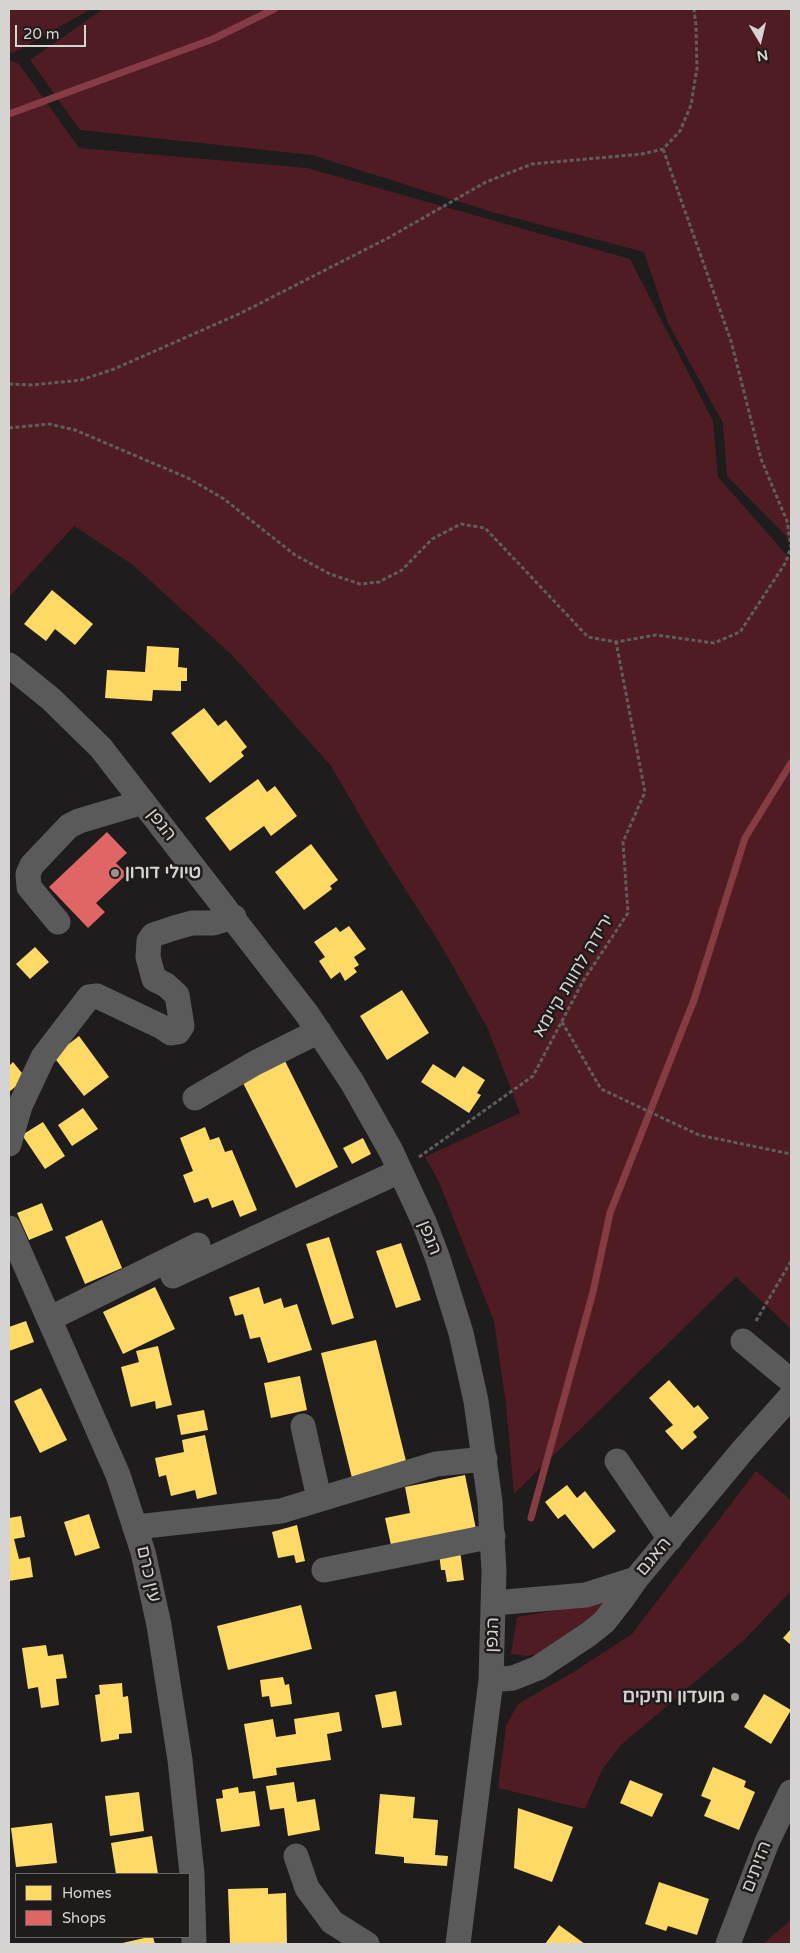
<!DOCTYPE html>
<html>
<head>
<meta charset="utf-8">
<style>
	body { margin:0 }
	#map { position:relative; width:800px; height:1953px; overflow:hidden; background:#1e1c1c; font-family:"Varela Round",sans-serif }
	canvas { display:block }
	.frame { position:absolute; inset:0; border:10px solid #d6d3d3; pointer-events:none }
	.legend { position:absolute; left:15px; top:1873px; width:175px; height:65px; box-sizing:border-box; background:#1f1b1b; border:1px solid #686565; margin:0; padding:6px 9px; list-style:none; font-size:15px; color:#d6d3d3 }
	.legend li { display:flex; align-items:center; gap:10px; height:25px }
	.legend b { width:25px; border:1px solid #686565 }
	.north { position:absolute; left:735px; top:15px; width:50px; height:50px; -webkit-text-stroke:4px #1f1b1b; paint-order:stroke; rotate:171deg; font-size:14px; font-weight:700; line-height:20px; text-align:center; color:#d6d3d3 }
	.north::after { content:''; display:block; margin:auto; width:18px; height:22px; background:#d6d3d3; clip-path:polygon(50% 0,100% 100%,50% 72%,0 100%) }
	.scale { position:absolute; left:15px; top:25px; width:71px; height:22px; box-sizing:border-box; border:2px solid #d6d3d3; border-top:0; padding-left:6px; font-size:15px; line-height:18px; white-space:nowrap; color:#d6d3d3; -webkit-text-stroke:4px #1f1b1b; paint-order:stroke }
</style>
</head>
<body>
<div id="map">
<canvas width="800" height="1953"></canvas>
<div class="frame"></div>
<ul class="legend">
<li><b style="height:14px;background:#ffd966"></b>Homes</li>
<li><b style="height:14px;background:#e06666"></b>Shops</li>
</ul>
<div class="north">N</div>
<div class="scale">20 m</div>
</div>
<script>
const ctx = document.querySelector('canvas').getContext('2d');
ctx.lineJoin = 'round';
function fillPath(path, color) { ctx.fillStyle = color; ctx.fill(path, 'evenodd'); }
const shape = rows => new Path2D(rows.map(r => 'M' + r).join(''));
function stroke(path, color, width, dash) { ctx.strokeStyle = color; ctx.lineWidth = width; ctx.lineCap = dash ? 'butt' : 'round'; ctx.setLineDash(dash || []); ctx.stroke(path); }
function label(font, color, halo, rows, align = 'center') {
  ctx.font = font + ' "Varela Round","Noto Sans Hebrew",sans-serif'; ctx.lineWidth = 5; ctx.setLineDash([]); ctx.textBaseline = 'middle'; ctx.strokeStyle = halo; ctx.fillStyle = color; for (const [text, x, y, turn = 0] of rows) {
    ctx.save(); ctx.translate(x, y); ctx.rotate((+turn || 0) * Math.PI / 180); ctx.textAlign = isNaN(turn) ? turn : align; if (halo) ctx.strokeText(text, 0, 0); ctx.fillText(text, 0, 0); ctx.restore();
  }
}
const green = shape([
	[9,9,91,9,13,53,9,51],
	[103,9,791,9,791,541,727,476,723,423,668,323,644,252,492,212,312,155,80,130,30,60],
	[9,60,19,64,79,148,307,168,630,259,713,421,718,477,791,560,791,1329,736,1277,514,1494,506,1404,494,1321,439,1182,425,1157,520,1113,488,1029,441,945,380,850,331,766,233,656,133,565,74,526,9,597],
	[756,1471,791,1500,791,1591,745,1639,621,1745,602,1770,585,1809,498,1788,506,1726,518,1704,572,1673,632,1634],
	[604,1602,597,1613,537,1654,527,1656,511,1654,517,1617],
	[791,1920,791,1944,763,1944]
]);
const homes = shape([
	[52,590,93,624,75,645,55,629,46,641,24,624],
	[147,646,179,648,178,667,187,668,187,681,181,681,181,691,153,690,152,701,105,698,107,670,145,672],
	[204,708,218,726,226,720,247,747,241,752,244,756,210,783,171,733],
	[258,779,267,792,275,786,297,816,271,836,264,826,230,851,205,818],
	[311,844,338,880,330,886,332,889,304,910,275,872],
	[349,926,366,949,354,957,359,965,354,968,357,972,345,981,340,972,331,979,319,961,325,957,314,942,336,927,340,932],
	[35,947,49,962,30,979,16,964],
	[402,990,429,1033,387,1060,360,1016],
	[79,1036,109,1077,84,1096,53,1056],
	[284,1059,338,1167,296,1188,242,1081],
	[13,1062,26,1078,9,1092,9,1066],
	[433,1064,455,1078,463,1066,485,1080,477,1093,481,1095,469,1113,421,1082],
	[83,1108,98,1129,72,1146,58,1125],
	[43,1122,65,1156,45,1169,22,1135],
	[205,1127,210,1140,219,1137,225,1152,232,1150,257,1210,240,1217,233,1200,212,1208,208,1198,194,1203,183,1175,193,1171,180,1138],
	[363,1138,371,1154,352,1164,343,1148],
	[42,1203,53,1230,29,1240,17,1213],
	[102,1220,122,1268,85,1284,65,1237],
	[329,1237,354,1318,332,1325,306,1244],
	[401,1243,421,1300,396,1308,376,1251],
	[155,1287,175,1329,123,1354,103,1312],
	[259,1287,264,1304,281,1298,284,1308,297,1304,312,1350,268,1363,260,1337,250,1339,243,1314,235,1316,229,1297],
	[26,1321,34,1342,9,1351,9,1327],
	[376,1340,407,1465,352,1478,321,1353],
	[158,1346,172,1405,156,1409,155,1401,131,1407,121,1367,139,1362,136,1351],
	[300,1376,307,1410,271,1418,264,1383],
	[669,1380,694,1408,698,1405,709,1418,693,1432,697,1437,682,1450,665,1431,673,1425,649,1398],
	[41,1388,67,1440,40,1453,14,1401],
	[204,1410,208,1430,181,1435,177,1415],
	[205,1435,217,1494,197,1499,195,1490,171,1496,166,1475,159,1477,155,1458,184,1452,182,1440],
	[465,1475,476,1529,391,1545,385,1518,410,1513,405,1487],
	[567,1485,577,1498,585,1491,616,1531,593,1549,565,1514,558,1519,545,1502],
	[89,1514,100,1548,75,1556,64,1522],
	[21,1516,25,1537,14,1539,19,1559,30,1557,33,1577,9,1581,9,1518],
	[297,1525,305,1561,296,1563,294,1555,278,1558,272,1532],
	[460,1550,464,1580,447,1582,445,1570,441,1570,439,1553],
	[301,1605,312,1649,228,1670,217,1626],
	[791,1629,791,1645,783,1638],
	[46,1645,48,1656,63,1654,67,1678,56,1679,59,1705,41,1708,38,1687,28,1689,22,1648],
	[283,1677,285,1685,289,1684,292,1704,271,1707,269,1696,262,1697,260,1680],
	[122,1683,123,1697,128,1696,132,1733,119,1734,119,1739,101,1742,95,1695,100,1694,99,1685],
	[396,1691,402,1725,382,1728,375,1695],
	[764,1694,791,1710,771,1744,744,1727],
	[339,1712,342,1731,327,1734,331,1760,276,1768,277,1775,253,1779,244,1724,273,1719,276,1737,296,1734,294,1719],
	[713,1767,746,1781,744,1787,755,1792,739,1830,704,1816,711,1800,701,1796],
	[630,1780,663,1794,652,1817,620,1803],
	[294,1782,297,1802,315,1799,320,1830,288,1836,284,1808,270,1810,266,1786],
	[238,1787,239,1793,255,1791,260,1826,221,1832,216,1799,223,1798,222,1790],
	[139,1792,144,1831,110,1836,105,1796],
	[380,1794,415,1797,413,1818,438,1820,435,1855,448,1856,447,1866,404,1863,404,1857,375,1854],
	[518,1808,573,1827,552,1882,514,1868],
	[52,1823,57,1863,16,1867,11,1828],
	[152,1836,158,1874,116,1874,111,1843],
	[659,1882,709,1899,697,1935,668,1926,666,1931,645,1924],
	[268,1888,268,1894,286,1893,287,1944,230,1944,228,1889],
	[559,1925,585,1944,545,1944],
	[149,1937,153,1937,155,1944,118,1944]
]);
const shops = shape([
	[107,832,127,853,116,863,127,874,96,903,105,912,88,928,49,887]
]);
const stream = shape([
	[9,114,213,39,274,9],
	[531,1518,593,1292,610,1213,694,1000,745,838,791,763]
]);
const path = shape([
	[9,384,32,385,81,380,114,369,241,313,388,238,486,182,532,164,642,154,663,149,680,131,691,105,697,68,696,26,694,9],
	[9,428,49,424,75,430,188,478,224,499,295,555,330,574,360,584,379,582,402,570,432,539,461,524,485,528,588,637,616,642,656,635,714,643,740,632,786,562,791,547,787,521,761,459,731,341,663,149],
	[562,1022,601,1089,699,1135,791,1154],
	[419,1157,533,1076,583,981,628,913,623,842,645,792,616,642],
	[756,1321,791,1261]
]);
const minor = shape([
	[9,665,51,699,101,748,307,1014,352,1082,391,1151,424,1222,438,1259,461,1333,476,1401,490,1502,494,1571,491,1680,458,1944],
	[58,922,29,887,28,874,32,865,69,826,79,821,143,802],
	[195,1098,255,1063,319,1031],
	[9,1144,20,1106,43,1057,89,997,97,996,162,1027,171,1033,178,1032,182,1026,177,995,166,985,154,979,148,957,149,941,153,935,174,928,192,923,213,923,234,917],
	[9,1228,118,1475,143,1552,159,1625,180,1760,192,1874,194,1944],
	[173,1276,400,1171],
	[49,1319,198,1245],
	[743,1341,791,1381],
	[303,1426,319,1498],
	[617,1461,670,1539],
	[136,1527,281,1511,436,1464,485,1459],
	[324,1570,493,1536],
	[494,1603,586,1595,636,1579],
	[491,1680,513,1678,538,1668,589,1634,604,1622,622,1599,636,1579,743,1450,791,1396],
	[296,1856,307,1888,332,1922,367,1944],
	[728,1944,767,1842,791,1792]
]);
const markers = [
	[115,873,5,"#969393"],
	[735,1697,5,"#969393"]
];
const streetNames = [
	["הגפן",161,825,52],
	["ירידה לחוות קיימא",574,976,-59],
	["הגפן",429,1238,69],
	["האגם",654,1557,-50],
	["עין כרם",148,1574,77],
	["הגפן",493,1635,-88],
	["הזיתים",757,1867,-69]
];
const poiNames = [
	["טיולי דורון",125,873],
	["מועדון ותיקים",725,1697,"right"]
];
fillPath(green, '#501c23');
fillPath(homes, '#ffd966');
fillPath(shops, '#e06666');
stroke(stream, '#863c44', 7);
stroke(path, '#5f5d5d', 3, [4, 2.5]);
stroke(minor, '#5b5a5a', 25);
for (const [x, y, r, color] of markers) { const dot = new Path2D(); dot.arc(x, y, r, 0, 2 * Math.PI); ctx.fillStyle = color; ctx.fill(dot); stroke(dot, '#1f1b1b', 2); }
label('18px', '#d6d3d3', '#1f1b1b', streetNames);
label('bold 18px', '#d6d3d3', '#1f1b1b', poiNames, 'left');
</script>
</body>
</html>
